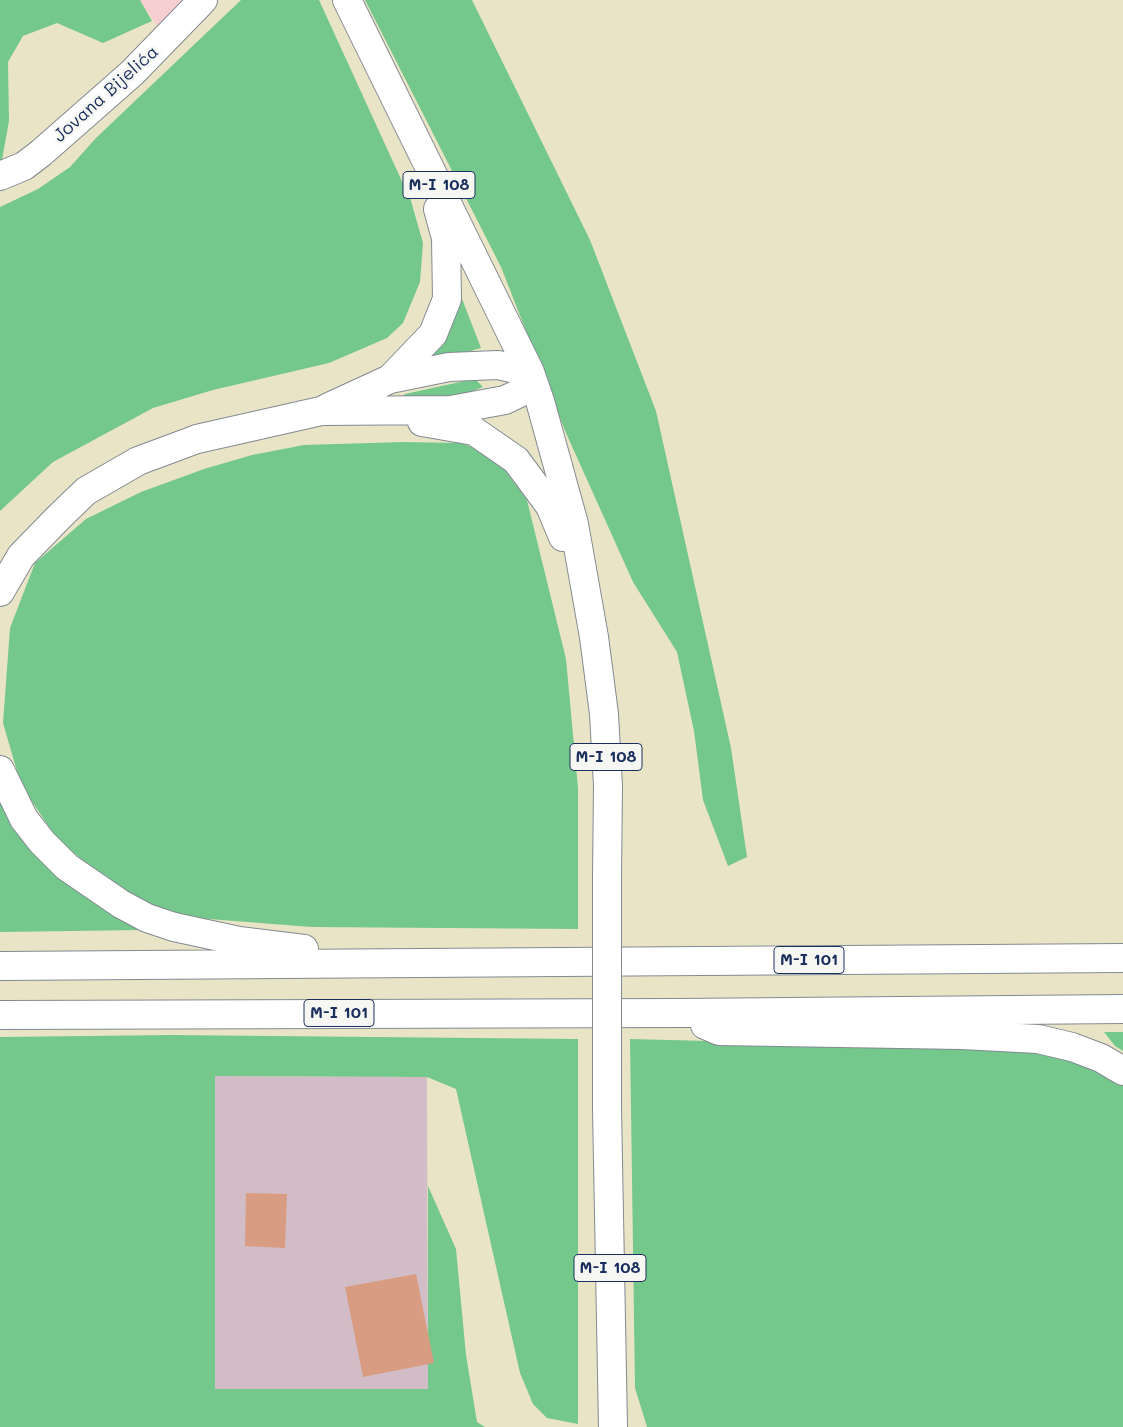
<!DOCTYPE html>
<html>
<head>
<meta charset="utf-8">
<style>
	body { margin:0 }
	canvas { display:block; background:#eae4c6 }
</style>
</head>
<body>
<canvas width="1123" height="1427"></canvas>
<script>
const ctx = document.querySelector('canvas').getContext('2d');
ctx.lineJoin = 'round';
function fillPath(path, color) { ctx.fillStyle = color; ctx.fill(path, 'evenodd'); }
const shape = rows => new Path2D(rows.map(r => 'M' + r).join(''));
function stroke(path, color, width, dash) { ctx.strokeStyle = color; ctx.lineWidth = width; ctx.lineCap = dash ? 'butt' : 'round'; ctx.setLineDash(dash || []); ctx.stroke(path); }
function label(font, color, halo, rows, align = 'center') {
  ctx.font = font + ' Mali,sans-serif'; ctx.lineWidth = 5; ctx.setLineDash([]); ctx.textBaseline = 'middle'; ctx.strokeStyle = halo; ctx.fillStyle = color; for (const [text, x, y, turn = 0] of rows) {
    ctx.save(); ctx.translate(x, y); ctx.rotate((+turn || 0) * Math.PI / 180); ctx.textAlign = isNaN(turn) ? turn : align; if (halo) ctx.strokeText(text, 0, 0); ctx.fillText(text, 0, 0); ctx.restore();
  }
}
const built = shape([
	[140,0,185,0,160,30]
]);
const industrial = shape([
	[215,1076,427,1077,428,1390,215,1390]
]);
const green = shape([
	[0,0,140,0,152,21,103,43,57,23,23,36,8,62,9,121,2,160,0,161],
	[241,0,319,0,411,201,423,243,420,282,403,323,387,338,329,363,213,390,153,408,53,462,0,511,0,207,38,189,70,167,96,138],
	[365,0,472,0,590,240,656,411,731,748,747,857,728,866,703,800,694,731,677,652,633,582,566,433,501,267],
	[459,291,481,348,426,363],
	[469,380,477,381,483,387,452,399,402,397,405,394],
	[403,442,461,443,483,451,501,465,527,500,566,659,578,788,578,929,311,927,184,917,121,892,57,839,21,785,3,723,10,628,35,563,86,519,141,492,204,469,252,455,304,445],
	[0,789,143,930,0,932],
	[1104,1032,1123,1032,1123,1051,1115,1046],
	[171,1035,578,1039,578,1424,547,1418,533,1404,520,1373,456,1089,427,1077,215,1076,215,1389,428,1389,428,1186,456,1249,466,1355,477,1422,485,1427,0,1427,0,1037],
	[630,1039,942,1047,1035,1051,1094,1066,1123,1082,1123,1427,647,1427,635,1388]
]);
const building = shape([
	[246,1193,287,1194,285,1248,245,1246],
	[416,1274,434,1363,363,1377,345,1287]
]);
const street = shape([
	[0,176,24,166,41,153,132,73,203,0]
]);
const primary = shape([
	[347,0,530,372,540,401,574,524,594,637,604,714,608,786,607,877],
	[390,379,433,334,447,299,446,238,438,209],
	[327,408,390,379,449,367,498,365,530,372],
	[422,422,474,431,516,460,550,506,563,537],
	[0,592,21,556,59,517,86,491,138,461,197,439,321,411,451,410,505,400,534,386],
	[0,770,24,819,42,842,67,867,121,904,147,918,174,927,239,941,304,949],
	[0,966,1123,958],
	[0,1015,678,1013,1123,1009],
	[705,1025,719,1031,962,1035,1038,1039,1072,1047,1101,1058,1123,1071],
	[607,1108,613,1427]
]);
const primaryBridge = shape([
	[607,1108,607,877]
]);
const shields = [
	[439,185,72],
	[606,757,72],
	[809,960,70],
	[339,1013,70],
	[610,1268,72]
];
const shieldNames = [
	["M-I 108",439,185],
	["M-I 108",606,757],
	["M-I 101",809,960],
	["M-I 101",339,1013],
	["M-I 108",610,1268]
];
const streetNames = [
	["Jovana Bijelića",106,94,-42]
];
fillPath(built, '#f7cfd2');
fillPath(industrial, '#d2bdc6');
fillPath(green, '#74c88b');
fillPath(building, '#d89c82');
stroke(street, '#828a92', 30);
stroke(primary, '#828a92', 30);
stroke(street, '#fff', 28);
stroke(primary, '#fff', 28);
stroke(primaryBridge, '#828a92', 30, []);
stroke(primaryBridge, '#fff', 28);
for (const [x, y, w] of shields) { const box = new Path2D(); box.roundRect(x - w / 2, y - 13.5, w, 27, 4); ctx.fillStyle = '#f6f6f2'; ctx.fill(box); stroke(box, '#1b2f5e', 1); }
label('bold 16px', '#1b2f5e', null, shieldNames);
label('18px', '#1b2f5e', '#f6f6f2', streetNames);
</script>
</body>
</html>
